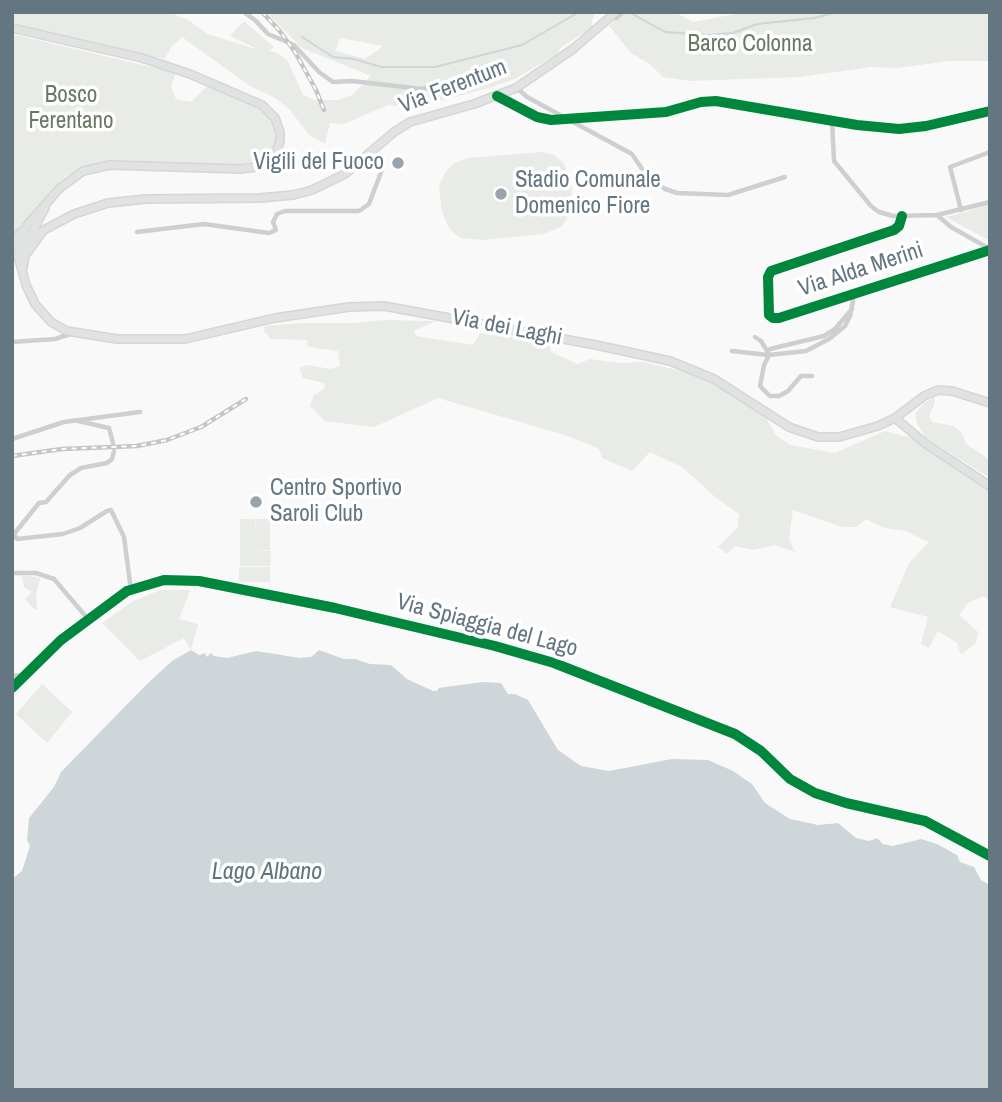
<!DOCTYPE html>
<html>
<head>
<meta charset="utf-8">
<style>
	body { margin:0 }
	#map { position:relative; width:1002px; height:1102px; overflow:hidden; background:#f9f9f9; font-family:"Archivo Narrow",sans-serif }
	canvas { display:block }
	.frame { position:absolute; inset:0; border:14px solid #657683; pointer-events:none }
</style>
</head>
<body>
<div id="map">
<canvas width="1002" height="1102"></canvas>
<div class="frame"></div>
</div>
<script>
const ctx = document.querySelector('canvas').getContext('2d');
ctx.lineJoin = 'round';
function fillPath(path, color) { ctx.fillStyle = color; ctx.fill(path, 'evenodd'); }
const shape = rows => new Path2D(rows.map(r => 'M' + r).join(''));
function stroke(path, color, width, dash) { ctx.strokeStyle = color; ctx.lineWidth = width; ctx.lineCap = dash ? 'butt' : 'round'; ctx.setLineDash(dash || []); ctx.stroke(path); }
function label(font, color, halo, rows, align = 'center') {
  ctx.font = font + ' "Archivo Narrow",sans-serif'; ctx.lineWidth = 7; ctx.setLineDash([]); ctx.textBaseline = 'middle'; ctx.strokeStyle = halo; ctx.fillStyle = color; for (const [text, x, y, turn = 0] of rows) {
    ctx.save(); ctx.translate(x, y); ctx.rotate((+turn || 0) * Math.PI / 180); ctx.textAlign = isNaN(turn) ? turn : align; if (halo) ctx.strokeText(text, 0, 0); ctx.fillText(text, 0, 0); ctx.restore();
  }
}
const green = shape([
	[12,12,168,12,188,20,208,34,259,50,230,36,244,21,274,47,269,51,276,52,287,60,303,95,314,100,338,100,352,95,371,76,302,48,266,12,596,12,591,23,594,26,560,48,558,53,515,79,495,86,415,108,388,105,344,124,330,123,325,144,309,135,290,110,274,97,250,86,182,37,171,47,165,59,12,25],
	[340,38,383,46,365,59,335,51],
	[624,12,674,12,693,22,746,12,990,12,990,61,949,61,897,68,871,67,799,77,690,81,663,77,650,64,631,53,609,26],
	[12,34,176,73,171,87,176,99,191,102,208,85,253,103,274,121,277,145,268,159,258,165,244,167,124,161,103,162,80,168,62,179,12,236],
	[542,152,554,155,563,162,572,184,571,212,562,226,544,234,482,240,461,238,450,230,442,212,439,186,445,173,453,164,468,158],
	[990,204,990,241,946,217,958,214],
	[384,320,436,321,414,331,416,336,473,345,480,333,548,341,551,352,577,364,590,359,621,363,644,362,701,376,763,413,776,435,790,445,835,453,885,431,919,440,990,488,990,602,984,596,968,603,959,615,978,632,976,643,961,655,957,643,938,631,929,648,921,644,928,617,890,607,909,563,929,542,905,531,885,528,866,519,856,527,842,527,793,510,789,539,795,552,775,545,753,550,735,546,727,554,718,547,738,527,739,514,714,496,682,467,650,452,632,471,602,458,599,449,568,436,438,398,374,427,325,421,310,406,314,395,325,388,324,383,303,378,299,368,306,365,331,369,340,366,338,351,308,347,307,340,271,339,264,331,265,326,305,323,354,323],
	[934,397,935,402,929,417,932,422,954,426,962,433,966,444,990,460,990,478,925,437,917,423,915,414,923,404],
	[240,519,255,519,256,529,256,519,270,519,270,550,250,550,271,551,270,566,240,566],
	[239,567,270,567,270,582,239,582],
	[22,575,40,578,36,595,37,609,34,609,25,599,32,592,24,587],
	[161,590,190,590,179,619,198,624,191,650,184,638,140,661,102,623,133,601],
	[42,684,72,712,47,743,16,714]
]);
const water = shape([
	[191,650,199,655,205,653,207,657,211,653,214,656,227,658,256,651,300,658,311,657,319,650,344,659,355,659,370,664,391,665,407,679,433,691,437,691,439,688,482,682,501,683,508,694,515,694,528,700,558,750,581,766,609,771,672,759,708,760,733,771,752,784,765,803,790,819,818,825,838,823,856,838,869,841,877,838,883,844,893,846,921,839,937,844,957,855,960,862,974,867,981,880,990,885,990,1090,12,1090,12,879,22,871,30,846,27,840,29,818,54,787,61,772,146,685,172,661]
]);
const stream = shape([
	[629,12,665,32,708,35,733,33,757,24,814,18,838,12],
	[302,37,333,57,354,59,381,67,435,67,522,45,579,12]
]);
const street = shape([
	[244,12,256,21,268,34,294,45,319,72,333,82,352,81,421,89,431,87],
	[612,17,616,18,621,14],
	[517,88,527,97,632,154,646,175,665,189,677,193,728,195,785,177],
	[497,96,537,117,551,120,666,112,701,102,716,101,857,125,899,129,926,126,990,111],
	[832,120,834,161,871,206,879,212,893,216,937,215,951,227,990,249],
	[961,210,950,167,990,152],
	[937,215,990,202],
	[902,216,899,226,894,230,771,271,768,277,769,315,773,318,779,318,990,250],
	[137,232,204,224,269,233,276,230,273,222,277,214,285,211,359,211,369,204,383,167,372,152],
	[755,337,761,341,769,354],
	[12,342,55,339,73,333],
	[770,349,824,336,835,329,852,309],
	[732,351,768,355],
	[812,376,801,376,788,391,779,396,770,396,760,386,764,365,769,355,806,351,829,339,845,326,850,316,854,295],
	[78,421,109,428,113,443],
	[12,439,64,422,140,412],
	[114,451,112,459,107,463,81,468,70,475,46,502,39,503,14,534,17,539,63,534,80,528,107,511,111,510,124,537,131,590],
	[12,573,36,573,54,579,88,619],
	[12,676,23,675]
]);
const secondary = shape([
	[12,28,142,58,190,74,262,105,275,118,280,132,280,141,277,150,266,164,257,167,240,169,110,165,83,171,60,188,27,225,19,243,18,256,26,285,35,304,51,322,67,331,117,339,185,339,275,318,349,307,384,306,596,345,670,361,714,379,789,427,818,437,839,437,878,426,895,418,924,396,938,390,952,391,990,403],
	[12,241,22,231],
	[12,247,74,214,108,203,146,199,260,198,293,195,312,190,345,174,394,132,410,122,474,104,516,88,573,49,616,12],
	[27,253,42,232],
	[23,268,27,242,45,208],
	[895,418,926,444,990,486],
	[12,688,61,640,127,591,164,580,199,581,335,608,495,646,554,663,735,734,761,751,790,779,815,793,846,803,925,821,990,856]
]);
const rail = shape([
	[262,12,279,30,295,52,316,90,324,110],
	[12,456,62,449,137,446,167,440,201,427,246,399]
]);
const cycleway = shape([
	[497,96,537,117,551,120,666,112,701,102,716,101,857,125,899,129,926,126,990,111],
	[902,216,899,226,894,230,771,271,768,277,769,315,773,318,779,318,990,250],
	[12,688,61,640,127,591,164,580,199,581,335,608,495,646,554,663,735,734,761,751,790,779,815,793,846,803,925,821,990,856]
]);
const markers = [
	[398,163,7,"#99a4ac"],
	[501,194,7,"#99a4ac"],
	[256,502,7,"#99a4ac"]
];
const parkNames = [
	["Barco Colonna",750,45],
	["Bosco",71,96],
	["Ferentano",71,122]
];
const streetNames = [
	["Via Ferentum",453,87,-21],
	["Via Alda Merini",861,270,-18],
	["Via dei Laghi",507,328,11],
	["Via Spiaggia del Lago",487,626,15]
];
const poiNames = [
	["Vigili del Fuoco",384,163,"right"],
	["Stadio Comunale",515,181],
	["Domenico Fiore",515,207],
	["Centro Sportivo",270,489],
	["Saroli Club",270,515]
];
const waterNames = [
	["Lago Albano",267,873]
];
fillPath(green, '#e8ebe6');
fillPath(water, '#ced6d9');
stroke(stream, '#ced6d9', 2);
stroke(secondary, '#d5d6d7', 10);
stroke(street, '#cecfd0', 4.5);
stroke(secondary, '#e1e2e2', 7);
stroke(rail, '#c3c5c6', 4.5);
stroke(rail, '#fff', 2, [5]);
stroke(cycleway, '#00873e', 10);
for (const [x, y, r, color] of markers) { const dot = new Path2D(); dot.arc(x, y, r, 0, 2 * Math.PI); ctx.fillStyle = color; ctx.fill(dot); stroke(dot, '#fff', 2.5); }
label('23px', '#687a64', '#fff', parkNames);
label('23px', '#657683', '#fff', streetNames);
label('23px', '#657683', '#fff', poiNames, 'left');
label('italic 24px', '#60757c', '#fff', waterNames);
</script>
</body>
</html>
